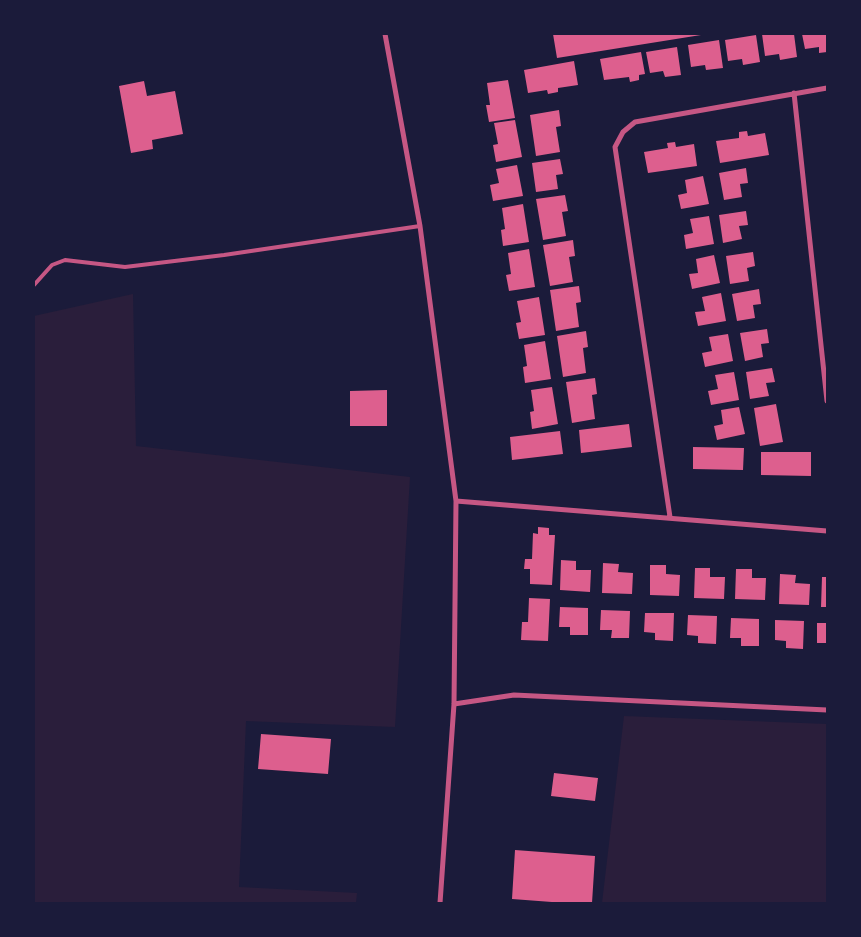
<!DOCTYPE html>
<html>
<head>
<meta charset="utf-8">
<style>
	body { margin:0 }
	#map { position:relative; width:861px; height:937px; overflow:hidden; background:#1b1b3a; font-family:"Work Sans",sans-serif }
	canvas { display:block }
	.frame { position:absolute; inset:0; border:35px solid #1b1b3a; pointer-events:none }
</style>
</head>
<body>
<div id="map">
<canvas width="861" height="937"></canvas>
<div class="frame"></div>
</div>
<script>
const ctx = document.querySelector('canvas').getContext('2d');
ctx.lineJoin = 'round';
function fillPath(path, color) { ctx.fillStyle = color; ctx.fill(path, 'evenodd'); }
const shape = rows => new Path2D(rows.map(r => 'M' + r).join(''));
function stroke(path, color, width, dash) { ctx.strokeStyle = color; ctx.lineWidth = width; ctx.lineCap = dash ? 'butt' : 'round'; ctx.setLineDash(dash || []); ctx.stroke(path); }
const green = shape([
	[133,294,136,446,410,477,395,727,246,721,239,887,357,893,356,903,34,903,34,316],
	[624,716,827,724,827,903,602,903]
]);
const building = shape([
	[553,34,701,34,701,35,557,58],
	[762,34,794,34,797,57,780,60,779,54,765,56],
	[802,34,827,34,827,52,819,53,819,47,805,49],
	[756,35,760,62,743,65,742,59,728,61,725,40],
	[719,40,723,68,706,70,705,65,691,67,688,45],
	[677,47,681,75,665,77,663,71,650,73,646,52],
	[641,52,645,74,639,75,639,80,630,82,629,77,604,80,600,59],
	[574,61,578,85,558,88,558,92,548,94,547,90,528,93,524,70],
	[508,80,515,118,489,122,486,105,490,105,487,83],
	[144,81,147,96,175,91,183,134,152,140,153,149,131,153,119,86],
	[559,110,561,126,556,127,560,152,536,156,530,115],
	[515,120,522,157,496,162,493,145,498,144,494,123],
	[747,131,748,136,765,133,769,155,720,163,716,141,739,138,739,132],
	[675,142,676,147,694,144,697,166,648,173,644,152,668,148,667,143],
	[560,159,563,174,556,175,558,189,536,192,532,163],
	[517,165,523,196,493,201,490,185,499,183,496,169],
	[746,168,748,183,740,184,742,197,724,200,719,173],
	[703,176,709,204,681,209,678,195,687,193,685,180],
	[565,195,568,211,562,212,566,236,543,240,536,199],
	[523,204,529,242,503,246,501,230,505,229,502,208],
	[746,211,748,225,739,226,742,239,723,243,719,215],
	[709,216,714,244,686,249,684,235,693,233,690,219],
	[573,240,575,256,569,257,573,282,550,286,543,245],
	[529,249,535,287,509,291,506,275,511,274,508,253],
	[753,252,755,266,747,268,749,281,730,284,726,256],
	[714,255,720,283,692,289,689,274,698,273,696,259],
	[579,286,581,302,576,303,579,327,556,331,550,290],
	[759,289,761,304,753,305,755,318,737,321,732,294],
	[721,293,726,321,698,326,695,312,705,311,702,297],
	[539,297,545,335,519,339,516,323,521,322,517,301],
	[767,329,769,343,761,344,763,357,745,361,740,333],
	[586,331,588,347,583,348,586,373,563,377,557,336],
	[728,334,733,361,705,367,702,353,712,351,709,337],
	[545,341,551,379,525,383,523,367,527,366,524,345],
	[772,368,775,382,766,383,769,396,750,399,746,372],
	[734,372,739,400,711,405,708,391,718,389,715,375],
	[595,378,597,394,592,395,595,419,572,423,566,382],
	[552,387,558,424,532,429,530,412,534,411,531,390],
	[387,390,387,426,350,426,350,391],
	[776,404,783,442,760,446,754,408],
	[739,407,745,434,717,440,714,426,723,424,721,410],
	[629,424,632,447,581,453,579,430],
	[560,431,563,454,512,460,510,437],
	[693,447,744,448,743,470,693,469],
	[761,452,811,452,811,476,761,475],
	[538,527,549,528,549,535,555,535,552,585,530,584,530,569,524,569,525,559,532,559,533,533,538,534],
	[561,560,576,561,576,570,591,570,590,592,560,590],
	[603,563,619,564,618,572,633,573,632,594,602,593],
	[650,565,666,565,666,574,680,575,679,596,650,595],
	[695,568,710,568,710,577,725,577,724,599,694,598],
	[736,569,752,569,752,578,766,578,765,600,735,599],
	[780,574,796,575,795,583,810,584,809,605,779,604],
	[822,577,827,577,827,607,821,607],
	[529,598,550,599,548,641,521,640,522,622,528,622],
	[560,607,588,608,588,635,570,635,570,627,559,627],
	[601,610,630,611,629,638,611,638,612,630,600,630],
	[645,613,674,613,673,641,655,640,655,633,644,632],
	[688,615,717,616,716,644,698,643,698,636,687,635],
	[731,618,759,619,759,646,741,646,741,638,730,638],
	[775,620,804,621,803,649,786,648,786,641,775,640],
	[817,623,827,623,827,643,817,643],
	[261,734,331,739,328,774,258,769],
	[554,773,598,778,595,801,551,796],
	[515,850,595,856,592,903,565,903,512,899]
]);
const service = shape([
	[34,285,52,265,65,260,125,267,224,255,420,226]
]);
const minor = shape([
	[385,34,420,226,456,501,454,704,440,903],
	[794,93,827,401],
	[456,501,827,531],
	[670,517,615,147,623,132,635,122,827,88],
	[454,704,514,695,827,710]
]);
fillPath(green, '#2a1e3b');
fillPath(building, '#dd5f8e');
stroke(service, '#c65784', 4);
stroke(minor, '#c65784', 5);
</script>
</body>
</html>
